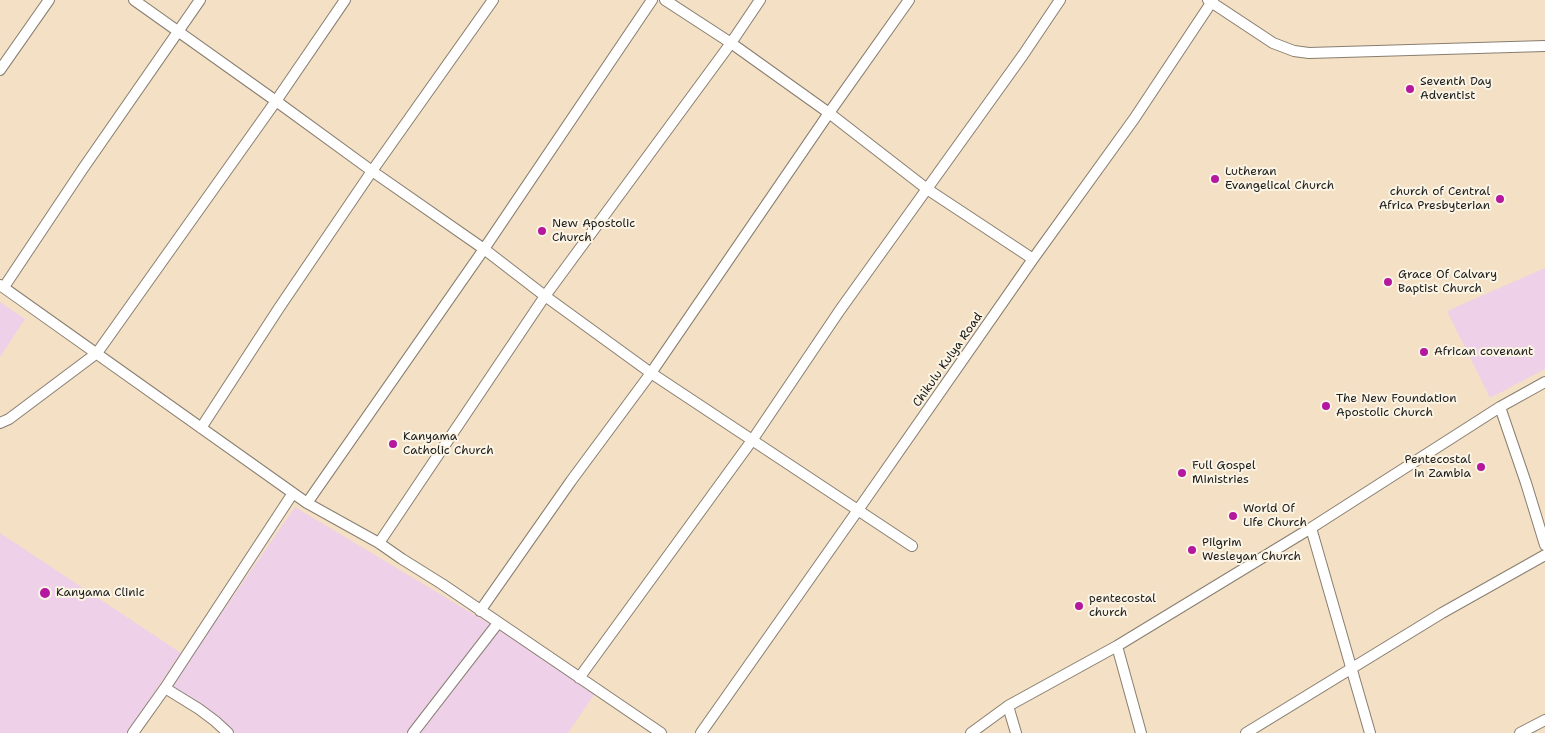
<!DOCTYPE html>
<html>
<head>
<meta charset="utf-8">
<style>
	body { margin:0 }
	canvas { display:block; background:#f4e0c4 }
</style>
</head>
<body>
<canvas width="1545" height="733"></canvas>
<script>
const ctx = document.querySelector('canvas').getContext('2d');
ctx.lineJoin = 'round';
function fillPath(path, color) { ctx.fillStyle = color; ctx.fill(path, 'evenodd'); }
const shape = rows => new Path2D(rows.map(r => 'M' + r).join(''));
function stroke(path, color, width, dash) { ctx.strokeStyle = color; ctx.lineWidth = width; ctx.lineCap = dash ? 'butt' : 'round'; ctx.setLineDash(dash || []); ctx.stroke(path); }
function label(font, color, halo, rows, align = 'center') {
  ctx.font = font + ' "Shantell Sans",sans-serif'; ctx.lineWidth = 4; ctx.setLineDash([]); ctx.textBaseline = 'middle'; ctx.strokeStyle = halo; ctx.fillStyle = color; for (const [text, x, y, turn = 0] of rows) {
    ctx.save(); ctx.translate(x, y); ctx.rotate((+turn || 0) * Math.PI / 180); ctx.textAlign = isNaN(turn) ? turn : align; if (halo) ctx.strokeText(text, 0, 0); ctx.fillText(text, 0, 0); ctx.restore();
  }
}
const built = shape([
	[1545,268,1545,369,1490,398,1447,311],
	[0,302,25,319,0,357],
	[295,507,598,689,568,733,235,733,170,687],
	[0,533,181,653,127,733,0,733]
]);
const minor = shape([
	[134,0,276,101,372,171,484,249,545,296,651,373,912,546],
	[665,0,731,43,829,113,927,189,1033,259],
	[1208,0,1273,43,1294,51,1309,53,1545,46],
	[0,70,49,0],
	[0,285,307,503,379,543,402,559,442,584,661,733],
	[4,287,82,170,200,0],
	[1500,407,1526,483,1545,545],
	[0,423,9,419,97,353,276,101,345,0],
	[201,428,279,308,372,171,493,0],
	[307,503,484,249,652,0],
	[1311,528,1370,733],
	[379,543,545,296,731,43,760,0],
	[480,611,571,481,651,373,829,113,909,0],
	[1117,646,1141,733],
	[579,678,753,439,840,310,1023,55,1060,0],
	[165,688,199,709,215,721,228,733],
	[1008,706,1016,733],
	[133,733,165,688,293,493],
	[413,733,498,623],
	[701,733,858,510,1033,259,1134,119,1213,0],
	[971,733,1008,706,1117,646,1311,528,1500,407,1545,382],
	[1246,733,1442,613,1545,555],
	[1520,733,1545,720]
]);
const markers = [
	[1410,89,5,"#b5179e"],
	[1215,179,5,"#b5179e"],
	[1500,199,5,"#b5179e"],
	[542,231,5,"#b5179e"],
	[1388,282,5,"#b5179e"],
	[1424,352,5,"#b5179e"],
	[1326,406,5,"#b5179e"],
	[393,444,5,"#b5179e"],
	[1481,467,5,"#b5179e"],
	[1182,473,5,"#b5179e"],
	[1233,516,5,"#b5179e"],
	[1192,550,5,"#b5179e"],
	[45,593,6,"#b5179e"],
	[1079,606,5,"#b5179e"]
];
const poiNames = [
	["Seventh Day",1420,82],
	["Adventist",1420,96],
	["Lutheran",1225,172],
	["Evangelical Church",1225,186],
	["church of Central",1490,192,"right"],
	["Africa Presbyterian",1490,206,"right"],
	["New Apostolic",552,224],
	["Church",552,238],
	["Grace Of Calvary",1398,275],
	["Baptist Church",1398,289],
	["African covenant",1434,352],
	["The New Foundation",1336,399],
	["Apostolic Church",1336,413],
	["Kanyama",403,437],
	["Catholic Church",403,451],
	["Pentecostal",1471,460,"right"],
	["in Zambia",1471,474,"right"],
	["Full Gospel",1192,466],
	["Ministries",1192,480],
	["World Of",1243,509],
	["Life Church",1243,523],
	["Pilgrim",1202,543],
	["Wesleyan Church",1202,557],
	["Kanyama Clinic",56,593],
	["pentecostal",1089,599],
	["church",1089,613]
];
const streetNames = [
	["Chikulu Kulya Road",948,360,-55]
];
fillPath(built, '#eed0e8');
stroke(minor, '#887e70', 12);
stroke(minor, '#fff', 10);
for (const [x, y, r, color] of markers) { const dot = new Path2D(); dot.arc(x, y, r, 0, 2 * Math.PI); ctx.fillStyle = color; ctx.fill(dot); stroke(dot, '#fcf5e5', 2); }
label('12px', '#1c1c1c', '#fcf5e5', poiNames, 'left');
label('12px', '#1c1c1c', '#fcf5e5', streetNames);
</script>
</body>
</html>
